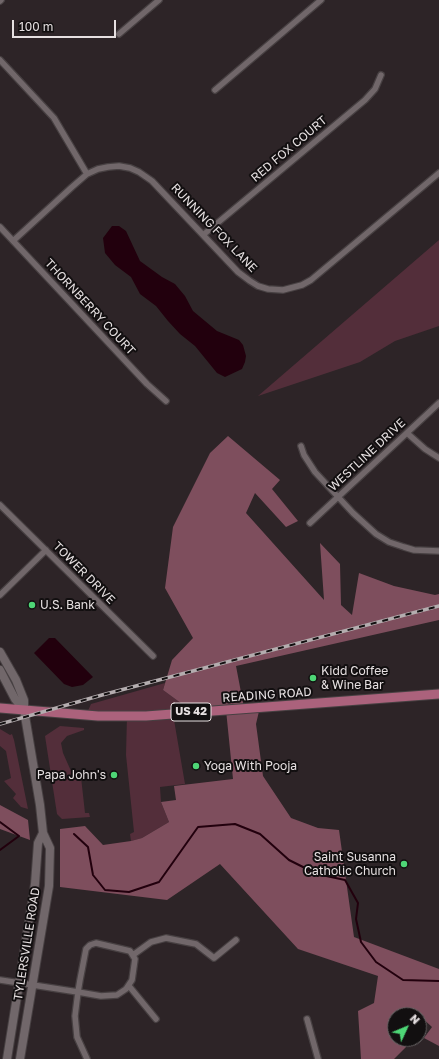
<!DOCTYPE html>
<html>
<head>
<meta charset="utf-8">
<style>
	body { margin:0 }
	#map { position:relative; width:439px; height:1059px; overflow:hidden; background:#2d2427; font-family:"Golos Text",sans-serif }
	canvas { display:block }
	.north { position:absolute; left:387px; top:1007px; width:40px; height:40px; box-sizing:border-box; background:#120f10; border:1px solid #676364; border-radius:50%; rotate:46deg; font-size:11px; font-weight:700; line-height:16px; text-align:center; color:#e6e0e1 }
	.north::after { content:''; display:block; margin:auto; width:14px; height:18px; background:#4ed676; clip-path:polygon(50% 0,100% 100%,50% 72%,0 100%) }
	.scale { position:absolute; left:12px; top:20px; width:104px; height:18px; box-sizing:border-box; border:2px solid #e6e0e1; border-top:0; padding-left:5px; font-size:12px; line-height:14px; white-space:nowrap; color:#e6e0e1; -webkit-text-stroke:3px #120f10; paint-order:stroke }
</style>
</head>
<body>
<div id="map">
<canvas width="439" height="1059"></canvas>
<div class="north">N</div>
<div class="scale">100 m</div>
</div>
<script>
const ctx = document.querySelector('canvas').getContext('2d');
ctx.lineJoin = 'round';
function fillPath(path, color) { ctx.fillStyle = color; ctx.fill(path, 'evenodd'); }
const shape = rows => new Path2D(rows.map(r => 'M' + r).join(''));
function stroke(path, color, width, dash) { ctx.strokeStyle = color; ctx.lineWidth = width; ctx.lineCap = dash ? 'butt' : 'round'; ctx.setLineDash(dash || []); ctx.stroke(path); }
function label(font, color, halo, rows, align = 'center') {
  ctx.font = font + ' "Golos Text",sans-serif'; ctx.lineWidth = 4; ctx.setLineDash([]); ctx.textBaseline = 'middle'; ctx.strokeStyle = halo; ctx.fillStyle = color; for (const [text, x, y, turn = 0] of rows) {
    ctx.save(); ctx.translate(x, y); ctx.rotate((+turn || 0) * Math.PI / 180); ctx.textAlign = isNaN(turn) ? turn : align; if (halo) ctx.strokeText(text, 0, 0); ctx.fillText(text, 0, 0); ctx.restore();
  }
}
const green = shape([
	[439,240,439,326,395,341,360,362,258,396],
	[165,683,163,690,193,712,173,714,185,784,160,787,161,802,169,822,142,838,131,841,130,834,134,832,126,755,127,716,86,715,91,704],
	[60,726,84,728,84,730,67,736,61,743,63,753,71,771,72,776,86,775,86,776,81,777,85,813,89,813,90,817,62,819,57,814,45,736],
	[0,729,10,735,12,734,14,740,28,809,21,807,13,798,16,794,4,781,11,778,6,751,0,746]
]);
const forest = shape([
	[228,436,280,480,272,489,298,521,286,527,255,493,246,513,324,600,320,543,340,564,341,605,352,615,359,573,394,586,435,595,439,594,439,620,236,666,244,708,260,707,256,724,263,776,291,818,318,828,339,830,354,937,439,969,439,1046,424,1038,432,1027,419,1015,395,1015,395,1039,403,1039,406,1047,394,1059,361,1059,358,1011,374,1003,378,976,298,949,220,864,167,900,60,887,60,829,85,826,103,845,131,841,142,838,169,822,161,802,176,800,174,786,233,779,226,710,193,712,163,690,172,660,193,638,165,588,173,527,210,453],
	[0,805,28,820,30,840,0,829]
]);
const water = shape([
	[112,226,119,226,126,231,140,261,162,277,175,284,185,296,193,311,217,331,239,340,243,345,246,356,245,362,242,369,225,377,217,373,195,346,180,334,168,321,156,306,140,294,131,277,115,265,105,253,103,238],
	[49,638,55,638,93,677,83,685,72,687,64,684,34,653]
]);
const stream = shape([
	[0,822,19,836,0,850],
	[74,834,88,847,93,875,105,890,129,892,159,882,198,827,235,824,260,834,289,860,317,874,345,880,358,903,356,919,361,942,376,962,403,980,439,981]
]);
const street = shape([
	[0,1,1,0],
	[119,34,159,0],
	[0,60,54,118,87,174],
	[215,90,321,0],
	[0,227,147,384,166,401],
	[203,235,365,100,375,89,381,75],
	[13,241,72,187,87,174,98,169,108,167,119,166,130,168,139,172,152,181,238,272,250,281,258,286,268,289,283,290,302,285,311,280,439,173],
	[407,433,425,449,439,458],
	[301,446,304,455,315,472,353,513,376,534,389,542,404,547,414,550,439,551],
	[0,505,153,656],
	[310,523,439,403],
	[0,595,46,550],
	[133,955,151,942,166,938,196,944,214,958,236,940],
	[0,980,20,983,78,992,101,996,117,995,126,989,132,980,135,959,130,951,96,943,90,945,86,949,80,980,78,992,75,1016,77,1037,87,1059],
	[129,986,156,1019],
	[307,1019,318,1059]
]);
const secondary = shape([
	[0,652,16,680,24,700,24,710,40,805,43,833,50,848,49,886,20,1059],
	[0,670,15,699,24,710],
	[7,1059,35,884,38,843,43,833]
]);
const primary = shape([
	[0,708,98,716,146,716,439,694]
]);
const rail = shape([
	[0,724,102,695,439,606]
]);
const markers = [
	[32,605,4,"#4ed676"],
	[313,678,4,"#4ed676"],
	[196,766,4,"#4ed676"],
	[114,775,4,"#4ed676"],
	[404,864,4,"#4ed676"]
];
const shields = [
	[191,712,40]
];
const shieldNames = [
	["US 42",191,712]
];
const streetNames = [
	["RED FOX COURT",289,149,-40],
	["RUNNING FOX LANE",214,228,46],
	["THORNBERRY COURT",90,307,47],
	["WESTLINE DRIVE",367,455,-43],
	["TOWER DRIVE",84,573,45],
	["READING ROAD",267,695,-4],
	["TYLERSVILLE ROAD",27,944,-81]
];
const poiNames = [
	["U.S. Bank",40,605],
	["Kidd Coffee",321,671],
	["& Wine Bar",321,685],
	["Yoga With Pooja",204,766],
	["Papa John's",106,775,"right"],
	["Saint Susanna",396,857,"right"],
	["Catholic Church",396,871,"right"]
];
fillPath(green, '#532e3a');
fillPath(forest, '#7e4e5d');
fillPath(water, '#22000d');
stroke(stream, '#22000d', 2);
stroke(street, '#474042', 8);
stroke(secondary, '#474042', 10);
stroke(primary, '#474042', 11);
stroke(street, '#71676a', 5.5);
stroke(secondary, '#71676a', 8);
stroke(primary, '#ab627c', 9);
stroke(rail, '#b4adaf', 3.5);
stroke(rail, '#120f10', 2, [6]);
for (const [x, y, r, color] of markers) { const dot = new Path2D(); dot.arc(x, y, r, 0, 2 * Math.PI); ctx.fillStyle = color; ctx.fill(dot); stroke(dot, '#120f10', 1.5); }
for (const [x, y, w] of shields) { const box = new Path2D(); box.roundRect(x - w / 2, y - 9, w, 18, 3); ctx.fillStyle = '#120f10'; ctx.fill(box); stroke(box, '#e6e0e1', 1); }
label('bold 11px', '#e6e0e1', null, shieldNames);
label('12px', '#e6e0e1', '#120f10', streetNames);
label('12px', '#e6e0e1', '#120f10', poiNames, 'left');
</script>
</body>
</html>
